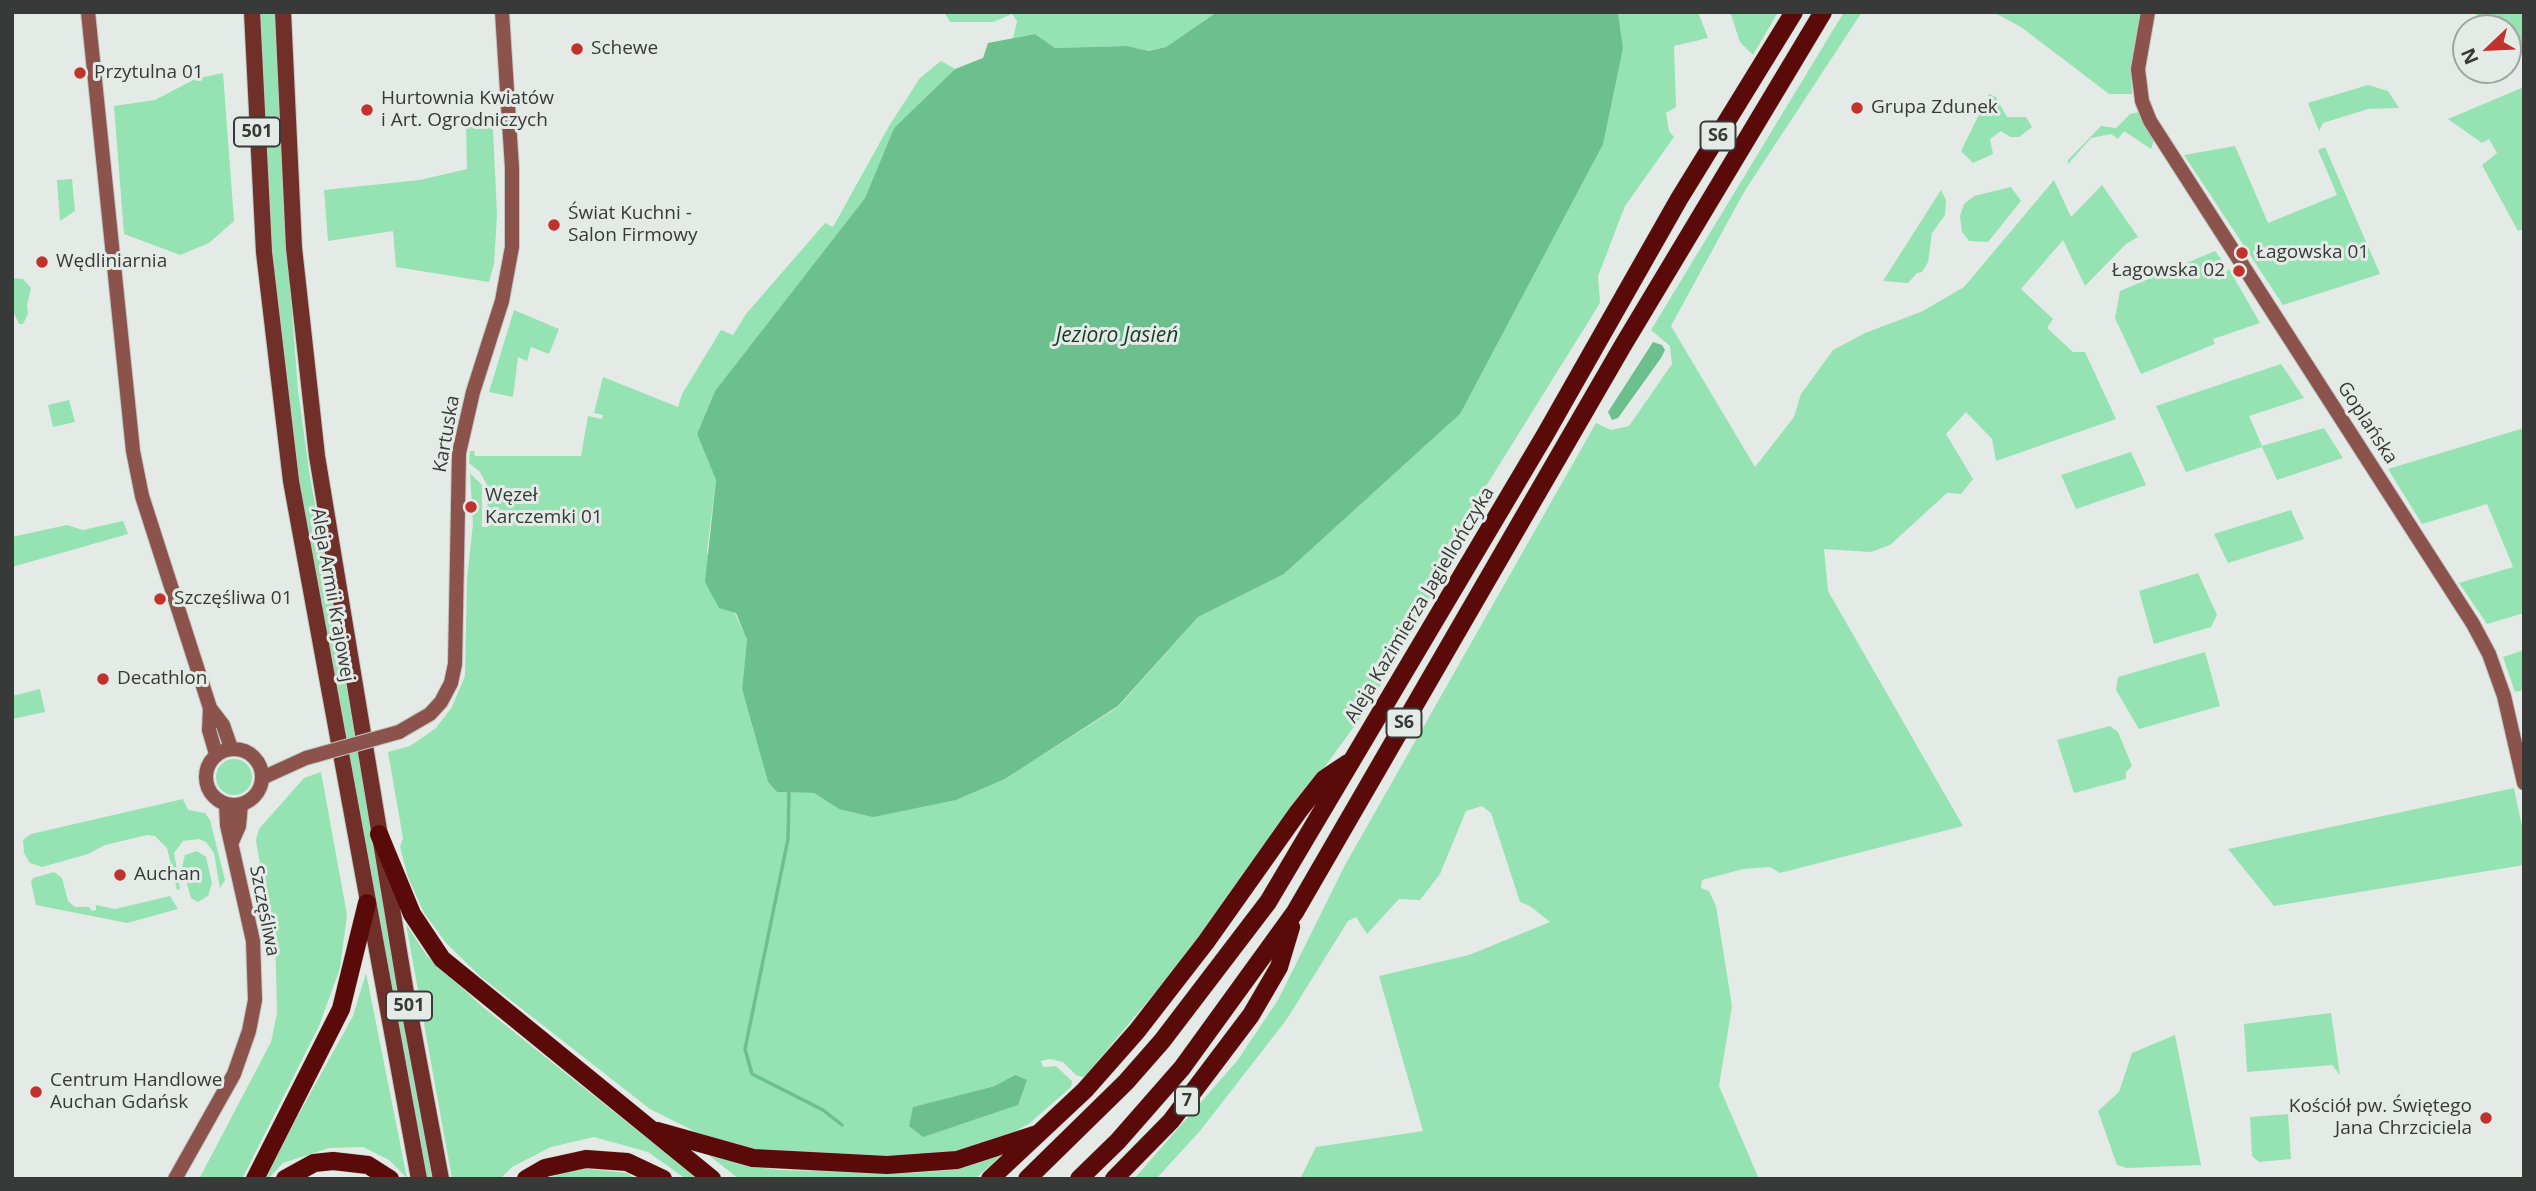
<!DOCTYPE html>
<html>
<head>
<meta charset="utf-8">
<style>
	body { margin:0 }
	#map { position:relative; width:2536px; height:1191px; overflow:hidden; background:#e4ebe7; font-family:"Open Sans",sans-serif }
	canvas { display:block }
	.frame { position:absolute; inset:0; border:14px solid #373a38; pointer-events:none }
	.north { position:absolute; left:2452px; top:14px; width:70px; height:70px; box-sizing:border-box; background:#e4ebe7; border:2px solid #9fa4a1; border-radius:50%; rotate:247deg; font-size:19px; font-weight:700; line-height:28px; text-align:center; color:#373a38 }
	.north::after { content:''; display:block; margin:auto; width:24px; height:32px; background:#c0322b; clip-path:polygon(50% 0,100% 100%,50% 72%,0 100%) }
</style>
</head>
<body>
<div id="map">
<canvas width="2536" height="1191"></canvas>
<div class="frame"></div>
<div class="north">N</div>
</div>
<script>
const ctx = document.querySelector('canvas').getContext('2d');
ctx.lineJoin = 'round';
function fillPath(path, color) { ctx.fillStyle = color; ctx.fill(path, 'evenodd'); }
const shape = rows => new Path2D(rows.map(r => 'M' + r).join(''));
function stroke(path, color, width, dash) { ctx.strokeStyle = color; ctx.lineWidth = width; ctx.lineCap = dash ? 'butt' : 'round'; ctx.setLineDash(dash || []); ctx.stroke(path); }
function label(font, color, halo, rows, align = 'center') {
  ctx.font = font + ' "Open Sans",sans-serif'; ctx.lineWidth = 6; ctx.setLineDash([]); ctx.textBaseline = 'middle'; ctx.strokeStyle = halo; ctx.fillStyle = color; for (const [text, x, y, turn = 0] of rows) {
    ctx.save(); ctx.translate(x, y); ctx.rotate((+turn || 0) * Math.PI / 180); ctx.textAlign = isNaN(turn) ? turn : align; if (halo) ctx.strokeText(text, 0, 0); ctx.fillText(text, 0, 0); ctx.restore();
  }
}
const green = shape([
	[259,12,276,12,287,250,298,390,309,471,434,1179,427,1179,296,473,271,252],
	[944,12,1217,12,1166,47,1149,51,1127,46,1055,48,1035,34,1013,38,1017,21,1012,14,993,22,950,22],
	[1618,12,1698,12,1708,38,1674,46,1676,107,1666,113,1669,131,1674,137,1625,206,1598,276,1600,303,1450,544,1454,557,1367,709,1192,948,1086,1075,1082,1077,1076,1075,1063,1062,1050,1059,1041,1061,1043,1067,1056,1066,1072,1081,1071,1087,1030,1123,995,1143,926,1158,753,1152,716,1142,650,1109,481,977,447,944,424,913,408,877,400,847,403,838,388,752,410,746,436,728,452,707,465,676,467,579,473,524,470,473,482,485,482,527,488,527,487,485,480,472,469,463,470,451,474,451,475,456,581,456,588,416,602,419,603,415,594,413,603,377,678,407,682,394,721,330,733,335,746,314,825,223,833,227,889,126,920,78,941,61,955,69,894,128,865,198,715,391,697,434,716,480,707,552,747,640,742,689,768,782,777,792,814,793,839,809,956,800,1005,779,1118,707,1198,617,1284,574,1460,414,1623,48],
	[995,1086,909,1126,914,1107],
	[1730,12,1778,12,1753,55,1740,42],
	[1844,12,1862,12,1744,192,1671,326,1755,467,1794,417,1801,394,1833,350,1865,333,1923,311,1964,287,2054,180,2071,217,2102,185,2138,237,2126,244,2085,286,2063,240,2021,289,2053,319,2047,328,2073,352,2085,352,2116,419,1996,461,1992,439,1966,412,1946,434,1973,479,1961,494,1947,493,1890,545,1871,552,1824,549,1828,591,1963,826,1780,873,1770,867,1743,869,1702,880,1701,888,1709,891,1716,906,1732,1006,1719,1086,1759,1179,1300,1179,1316,1147,1423,1131,1379,976,1469,955,1550,922,1530,906,1520,902,1491,813,1482,806,1466,811,1440,874,1420,900,1399,899,1367,934,1356,917,1348,921,1287,1019,1200,1131,1156,1179,1134,1179,1237,1061,1278,1000,1345,865,1596,423,1611,430,1629,426,1672,364,1670,346,1651,330],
	[1993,12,2143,12,2131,63,2132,94,2109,94,2021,27],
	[2473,12,2524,12,2524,46,2508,37,2508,28,2494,28],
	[223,73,234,221,209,243,180,255,124,234,114,106,155,100,195,79],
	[2368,85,2388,91,2399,108,2368,109,2323,123,2319,131,2308,103],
	[2524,87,2524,229,2518,231,2482,165,2497,153,2489,139,2482,143,2448,119],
	[1989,94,1996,97,2007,117,2026,117,2032,127,2019,137,2010,137,2001,131,1990,139,1993,154,1973,163,1961,151],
	[2139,112,2154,140,2151,149,2124,131,2118,139,2111,134,2091,138,2068,164,2068,160,2101,126,2116,128,2130,114],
	[487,124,493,130,497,215,494,264,489,282,396,267,393,231,328,241,324,190,420,180,467,169,466,126],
	[2235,146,2268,223,2337,195,2318,150,2325,147,2380,274,2283,305,2184,155],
	[72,179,75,211,60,221,57,180],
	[2011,187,2021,201,1988,242,1969,241,1962,232,1960,216,1964,204,1974,196],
	[1941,190,1946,200,1945,215,1932,233,1928,262,1922,272,1917,273,1908,283,1883,281],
	[2215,251,2224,263,2221,267,2213,266,2219,281,2229,269,2260,323,2213,339,2215,344,2141,374,2115,318,2120,291],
	[12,278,23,279,31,288,27,305,28,314,23,324,19,324,12,309],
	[514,310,559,329,549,354,531,347,527,361,518,357,513,397,489,392],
	[2281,364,2304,398,2249,416,2262,446,2324,428,2343,458,2277,480,2262,447,2186,472,2156,406],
	[69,400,75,422,53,427,48,405],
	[2524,428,2524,613,2487,624,2459,583,2513,567,2487,504,2422,524,2388,469],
	[2131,452,2146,485,2076,509,2061,475],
	[2291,510,2304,539,2228,563,2214,534],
	[123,521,128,534,12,567,12,537,67,525,83,530],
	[2198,573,2217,615,2211,627,2154,644,2139,591],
	[2524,650,2524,690,2515,692,2503,657],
	[2205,652,2220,706,2139,729,2116,690,2118,677],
	[40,689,45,712,12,719,12,696],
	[2110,726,2118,732,2132,766,2126,772,2126,779,2074,793,2057,740],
	'216 777a18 18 0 1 1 36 0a18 18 0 1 1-36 0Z',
	[321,772,347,915,340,968,319,1026,242,1179,199,1179,271,1042,277,1013,275,928,260,864,256,840,259,829,304,778],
	[2514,788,2524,836,2524,865,2274,906,2228,849],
	[183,799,188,810,205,813,210,820,225,880,220,888,214,853,206,842,199,839,183,841,174,853,180,889,177,890,167,848,155,836,147,835,105,845,88,854,42,867,30,863,24,853,23,840,31,834],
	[197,851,206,857,212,883,208,896,198,902,191,898,182,867,185,855],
	[54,872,62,878,68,901,75,907,89,907,92,911,96,910,96,905,115,909,170,896,178,909,127,923,36,905,31,882,33,878],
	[406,924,427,956,484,1008,698,1179,686,1179,648,1152,594,1137,551,1147,512,1167,500,1179,452,1179],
	[366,973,407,1178,389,1160,363,1147,329,1148,283,1163,268,1179,263,1179,353,1016],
	[2331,1013,2340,1075,2332,1065,2247,1072,2244,1024],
	[2175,1035,2201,1165,2127,1168,2117,1165,2098,1111,2119,1092,2132,1053],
	[2288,1114,2291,1159,2259,1162,2252,1156,2250,1117],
	[1006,1151,975,1179,739,1179,706,1153,747,1166,779,1170,913,1173,952,1170],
	[580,1168,627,1173,636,1179,545,1179]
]);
const water = shape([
	[1217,12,1618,12,1623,48,1603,144,1460,414,1284,574,1198,617,1118,706,1005,779,956,800,873,817,839,809,814,793,777,792,768,782,742,689,747,640,736,613,719,608,705,582,716,480,697,434,715,391,865,198,894,128,955,69,983,58,988,43,1035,34,1055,48,1127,46,1149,51,1166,47],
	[1653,342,1662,345,1665,350,1661,358,1618,418,1612,420,1608,412],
	[1015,1075,1027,1080,1018,1105,923,1137,909,1126,913,1107,995,1086]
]);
const stream = shape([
	[789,792,788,839,745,1049,752,1074,823,1110,842,1125]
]);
const secondary = shape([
	[88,12,133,451,142,496,210,708,223,725,231,748],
	[2148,12,2138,69,2142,101,2150,121,2473,624,2489,654,2504,696,2524,783],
	[210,708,209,730,216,754],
	[399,732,430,714,441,702,451,683,455,664,459,453,473,392,502,301,512,247,512,168,502,12],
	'206 777a28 28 0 1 1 56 0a28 28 0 1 1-56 0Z',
	[262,778,306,758],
	[232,842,239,826,241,804],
	[175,1179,234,1074,249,1031,255,1000,253,941,227,825,226,804]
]);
const primary = shape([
	[252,12,264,252,291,481,419,1179],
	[283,12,294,248,317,456,405,987,441,1179]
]);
const highway = shape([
	[379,834,412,914,442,959,712,1179],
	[657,1131,753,1158,887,1165,957,1160,1037,1134],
	[255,1179,341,1009,367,903],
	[285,1179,314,1163,333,1161,368,1165,390,1179],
	[526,1179,545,1168,586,1159,627,1162,663,1179],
	[990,1179,1085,1090,1137,1031,1206,942,1298,812,1324,779,1348,763],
	[1027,1179,1126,1082,1162,1041,1268,902,1545,435,1679,199,1794,12],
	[1079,1179,1118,1141,1182,1068,1295,912,1622,347,1823,12],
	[1114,1179,1171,1121,1251,1015,1279,967,1291,927]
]);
const secondaryBridge = shape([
	[306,758,399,732]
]);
const markers = [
	[577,49,7,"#c0322b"],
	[80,73,7,"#c0322b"],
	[1857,108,7,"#c0322b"],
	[367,110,7,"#c0322b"],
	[554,225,7,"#c0322b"],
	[2242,253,7,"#c0322b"],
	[42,262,7,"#c0322b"],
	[2239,271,7,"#c0322b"],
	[471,507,7,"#c0322b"],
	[160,599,7,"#c0322b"],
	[103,679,7,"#c0322b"],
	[120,875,7,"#c0322b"],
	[36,1092,7,"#c0322b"],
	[2486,1118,7,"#c0322b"]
];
const shields = [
	[257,132,46],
	[1718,136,35],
	[1404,723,35],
	[409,1006,46],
	[1187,1101,24]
];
const shieldNames = [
	["501",257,132],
	["S6",1718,136],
	["S6",1404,723],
	["501",409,1006],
	["7",1187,1101]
];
const poiNames = [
	["Schewe",591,49],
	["Przytulna 01",94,73],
	["Hurtownia Kwiatów",381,99],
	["i Art. Ogrodniczych",381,121],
	["Grupa Zdunek",1871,108],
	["Świat Kuchni -",568,214],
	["Salon Firmowy",568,236],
	["Łagowska 01",2256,253],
	["Wędliniarnia",56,262],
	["Łagowska 02",2225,271,"right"],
	["Węzeł",485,496],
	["Karczemki 01",485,518],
	["Szczęśliwa 01",174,599],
	["Decathlon",117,679],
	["Auchan",134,875],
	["Centrum Handlowe",50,1081],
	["Auchan Gdańsk",50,1103],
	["Kościół pw. Świętego",2472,1107,"right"],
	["Jana Chrzciciela",2472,1129,"right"]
];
const streetNames = [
	["Goplańska",2367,423,57],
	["Kartuska",447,434,-80],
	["Aleja Armii Krajowej",332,595,80],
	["Aleja Kazimierza Jagiellończyka",1420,605,-59],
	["Szczęśliwa",264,911,79]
];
const waterNames = [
	["Jezioro Jasień",1117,336]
];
fillPath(green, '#95e2b2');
fillPath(water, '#6bc08e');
stroke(stream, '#6bc08e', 3.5);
stroke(secondary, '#c1c8c4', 16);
stroke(primary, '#c1c8c4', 18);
stroke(highway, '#c1c8c4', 19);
stroke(secondary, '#8b534c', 14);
stroke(primary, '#712f29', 16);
stroke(highway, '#5a0a09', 18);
stroke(secondaryBridge, '#c1c8c4', 16, []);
stroke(secondaryBridge, '#8b534c', 14);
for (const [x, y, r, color] of markers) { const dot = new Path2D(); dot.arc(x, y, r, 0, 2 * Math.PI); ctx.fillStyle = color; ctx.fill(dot); stroke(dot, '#e4ebe7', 2.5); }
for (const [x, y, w] of shields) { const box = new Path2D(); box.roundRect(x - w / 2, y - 14.5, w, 29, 5); ctx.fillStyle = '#e4ebe7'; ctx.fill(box); stroke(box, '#373a38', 2); }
label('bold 18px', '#373a38', null, shieldNames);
label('19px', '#373a38', '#e4ebe7', poiNames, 'left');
label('19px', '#373a38', '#e4ebe7', streetNames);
label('italic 21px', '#173b27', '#e4ebe7', waterNames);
</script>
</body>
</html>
